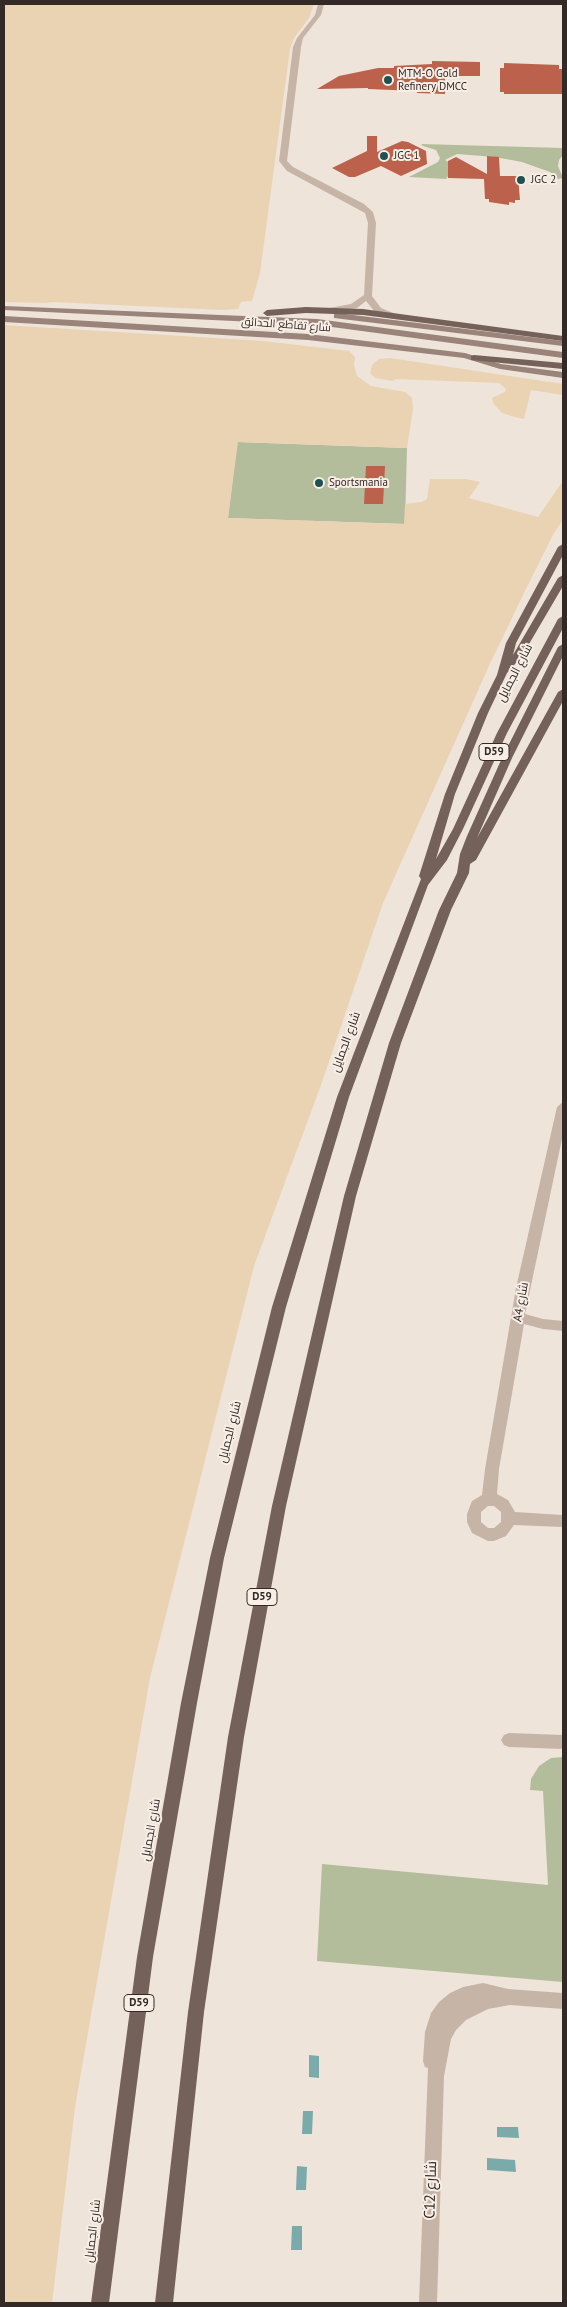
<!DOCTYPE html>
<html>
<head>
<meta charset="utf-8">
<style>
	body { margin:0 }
	#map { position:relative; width:567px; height:2307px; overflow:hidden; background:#efe4da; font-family:"PT Sans",sans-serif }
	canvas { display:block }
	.frame { position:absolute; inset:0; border:5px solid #332a27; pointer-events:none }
</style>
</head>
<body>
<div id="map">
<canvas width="567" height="2307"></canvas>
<div class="frame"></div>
</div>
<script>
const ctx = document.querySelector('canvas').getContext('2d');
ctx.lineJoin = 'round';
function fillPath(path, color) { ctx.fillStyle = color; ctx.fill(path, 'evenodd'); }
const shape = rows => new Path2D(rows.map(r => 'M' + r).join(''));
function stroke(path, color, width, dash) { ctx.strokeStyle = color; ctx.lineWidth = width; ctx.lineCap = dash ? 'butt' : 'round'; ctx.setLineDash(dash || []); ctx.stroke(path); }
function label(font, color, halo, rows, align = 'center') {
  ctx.font = font + ' "PT Sans",Cairo,sans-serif'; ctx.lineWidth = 4; ctx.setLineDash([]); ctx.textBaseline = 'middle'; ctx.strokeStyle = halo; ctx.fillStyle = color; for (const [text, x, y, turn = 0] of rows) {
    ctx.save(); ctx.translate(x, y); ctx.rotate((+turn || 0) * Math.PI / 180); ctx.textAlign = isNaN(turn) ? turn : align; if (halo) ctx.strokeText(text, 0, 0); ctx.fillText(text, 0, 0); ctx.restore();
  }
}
const green = shape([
	[421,144,563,148,563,155,559,160,558,166,563,178,558,179,550,172,522,162,495,157,457,154,445,160,455,166,446,179,409,177,438,162,440,158,436,150,423,146],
	[237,442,407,448,405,524,228,518],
	[563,1757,563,1982,317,1961,322,1864,548,1885,543,1791,530,1790,531,1779,539,1766,551,1758]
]);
const sand = shape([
	[4,4,314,4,309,18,294,38,290,49,260,273,252,301,241,302,238,309,223,310,53,302,45,303,4,302],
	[4,325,263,341,349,351,355,357,354,365,357,376,371,386,405,392,412,398,413,409,407,448,238,442,228,518,404,524,405,504,422,502,427,499,430,479,466,479,480,482,469,498,538,517,563,481,563,520,554,533,523,595,488,668,383,903,321,1085,254,1266,150,1678,75,2107,52,2303,4,2303],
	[390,358,563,384,563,395,531,390,524,419,515,417,502,413,493,403,492,398,505,392,506,389,499,383,396,379,393,381,375,378,370,373,372,365,379,359]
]);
const water = shape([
	[309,2055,319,2056,319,2078,309,2077],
	[303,2111,313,2111,312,2134,302,2134],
	[497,2127,518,2127,519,2138,497,2137],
	[487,2158,515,2160,516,2172,487,2170],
	[297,2166,307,2167,306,2190,296,2190],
	[292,2226,302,2226,302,2250,291,2250]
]);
const building = shape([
	[432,61,480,62,480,76,445,76,445,94,417,93,417,91,368,89,368,88,317,89,339,76,378,68,394,68,394,66,432,64],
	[504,63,559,65,559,69,563,69,563,94,504,94,504,92,500,92,500,68,504,68],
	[367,136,377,136,377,152,402,141,408,142,426,151,427,164,401,176,381,166,355,177,349,177,332,168,367,151],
	[487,156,499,157,500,176,518,176,520,200,515,200,515,203,509,202,509,205,489,202,489,199,485,199,484,179,448,178,448,161,456,157,487,174],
	[366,466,385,466,383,504,364,504]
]);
const minor = shape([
	[318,4,324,4,321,15,303,38,301,47,287,161,293,167,364,204,373,212,376,223,372,296,381,308,396,314,396,318,393,319,375,312,366,301,357,308,329,312,329,308,351,304,364,295,368,223,365,213,287,171,279,161,293,47,297,38,315,15,318,4],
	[563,1102,563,1134,525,1314,543,1319,563,1321,563,1331,543,1329,524,1324,499,1469,497,1494,508,1500,515,1512,563,1515,563,1527,514,1525,506,1536,494,1541,488,1541,472,1533,467,1522,467,1514,472,1501,482,1495,485,1469,516,1288,557,1107,563,1102],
	[488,1506,494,1506,501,1512,501,1522,494,1528,488,1528,481,1522,481,1512,488,1506],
	[509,1733,563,1735,563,1749,509,1747,504,1745,501,1740,504,1735,509,1733],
	[483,1983,508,1989,563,1993,563,2009,510,2005,488,2009,466,2020,456,2030,451,2039,444,2076,437,2303,419,2303,428,2068,425,2067,423,2061,425,2032,431,2013,439,2002,450,1993,463,1987,483,1983]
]);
const secondary = shape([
	[4,306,317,319,563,352,563,358,317,325,4,310,4,306],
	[337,313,563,341,563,346,334,318,334,314,337,313],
	[4,316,308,334,465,353,501,364,563,372,563,378,500,369,464,358,308,340,4,322,4,316]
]);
const primary = shape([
	[306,307,363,309,563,336,563,341,363,315,306,313,267,316,263,313,267,310,306,307],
	[474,355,563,363,563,369,471,360,471,356,474,355],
	[563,544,563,555,516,643,513,655,558,578,563,575,563,586,522,656,507,673,488,713,455,794,436,859,453,829,497,733,558,619,563,616,563,628,507,733,463,829,447,860,428,885,349,1097,286,1307,224,1558,197,1703,153,1957,109,2303,91,2303,137,1957,181,1703,210,1558,272,1307,337,1097,421,879,419,876,445,794,478,713,497,675,506,643,558,547,563,544],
	[563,644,563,656,512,758,477,838,558,692,563,689,563,701,476,860,470,864,469,873,451,910,401,1043,356,1196,286,1506,244,1737,204,2012,173,2303,155,2303,188,2012,228,1737,272,1506,344,1196,389,1043,439,910,457,873,460,854,467,836,502,758,558,647,563,644]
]);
const markers = [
	[388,80,5,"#205151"],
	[384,156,5,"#205151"],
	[521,180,5,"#205151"],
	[319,483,5,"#205151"]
];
const farPoinames = [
	["MTM-O Gold",398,74],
	["Refinery DMCC",398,87],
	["JGC 1",394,156],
	["JGC 2",531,180],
	["Sportsmania",329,483]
];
const farStreetnames = [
	["شارع تقاطع الحدائق",286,325,4]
];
const shields = [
	[494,752,30],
	[262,1597,30],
	[139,2003,30]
];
const shieldNames = [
	["D59",494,752],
	["D59",262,1597],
	["D59",139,2003]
];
const streetNames = [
	["شارع الجمايل",515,673,-63],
	["شارع الجمايل",346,1042,-70],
	["A4 شارع",521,1302,-80],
	["شارع الجمايل",230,1432,-76],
	["شارع الجمايل",151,1830,-80],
	["شارع الجمايل",93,2231,-83]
];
const nearStreetnames = [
	["C12 شارع",431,2190,-88]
];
fillPath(green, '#b3bd9b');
fillPath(sand, '#e9d3b3');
fillPath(water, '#7baaaa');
fillPath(building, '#bc614b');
fillPath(minor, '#c6b4a7');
fillPath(secondary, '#9a8379');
fillPath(primary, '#746159');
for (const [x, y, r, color] of markers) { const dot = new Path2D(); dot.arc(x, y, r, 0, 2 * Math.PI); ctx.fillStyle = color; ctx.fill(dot); stroke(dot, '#f7eee6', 2); }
label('11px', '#332a27', '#f7eee6', farPoinames, 'left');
label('11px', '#332a27', '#f7eee6', farStreetnames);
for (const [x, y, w] of shields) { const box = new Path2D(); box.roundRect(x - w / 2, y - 8.5, w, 17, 4); ctx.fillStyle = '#f7eee6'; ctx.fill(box); stroke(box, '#332a27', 1); }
label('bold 11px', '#332a27', null, shieldNames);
label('12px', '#332a27', '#f7eee6', streetNames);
label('15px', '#332a27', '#f7eee6', nearStreetnames);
</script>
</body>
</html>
